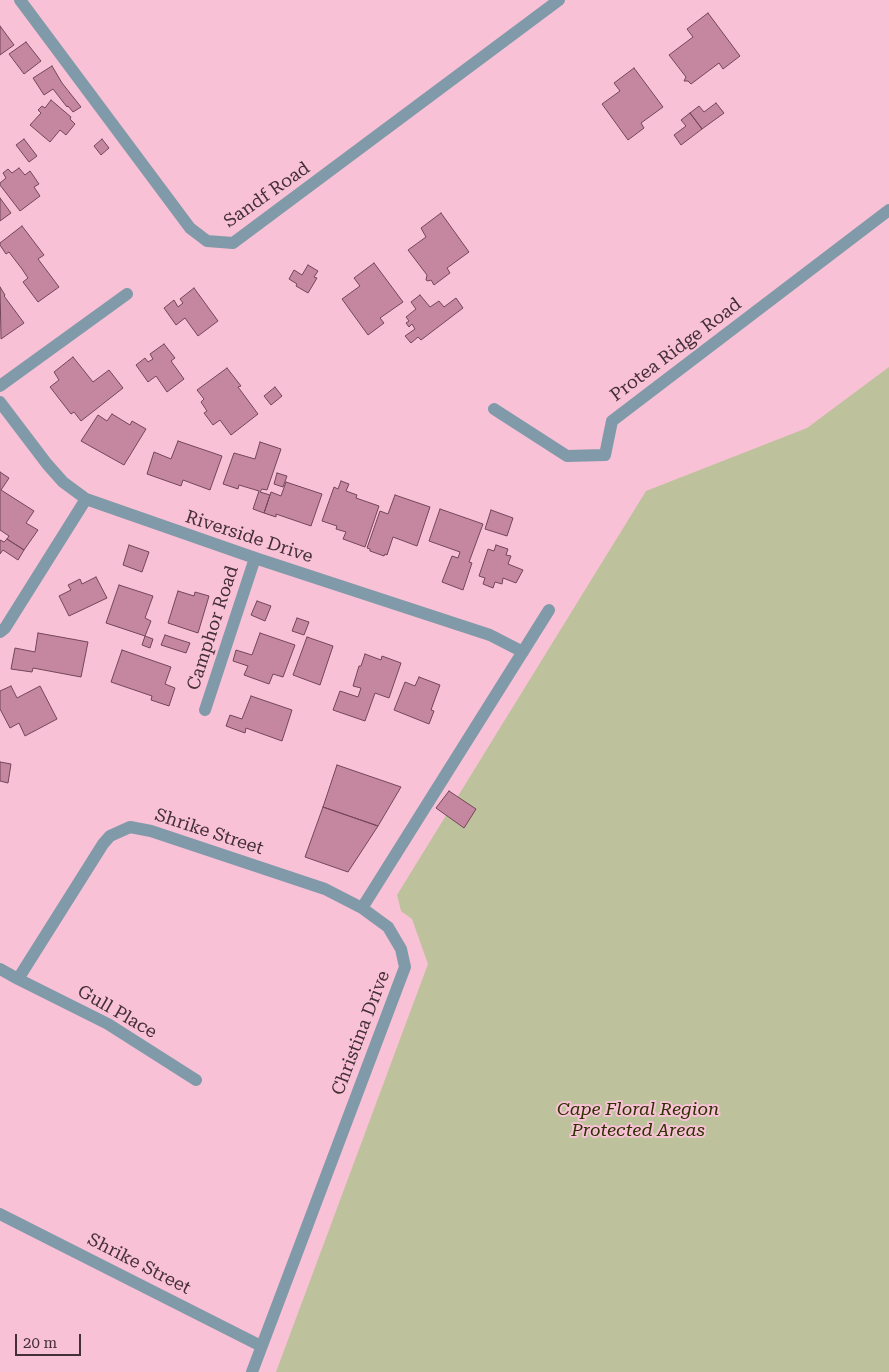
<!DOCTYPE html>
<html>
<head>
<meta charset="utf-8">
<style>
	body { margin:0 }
	#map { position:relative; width:889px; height:1372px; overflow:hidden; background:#f8c1d5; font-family:"Roboto Serif",serif }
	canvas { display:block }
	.scale { position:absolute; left:15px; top:1334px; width:66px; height:22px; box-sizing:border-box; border:2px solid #442f37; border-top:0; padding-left:6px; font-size:15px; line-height:18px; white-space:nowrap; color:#442f37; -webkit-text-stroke:4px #f8c1d5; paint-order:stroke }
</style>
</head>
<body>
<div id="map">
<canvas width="889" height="1372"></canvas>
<div class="scale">20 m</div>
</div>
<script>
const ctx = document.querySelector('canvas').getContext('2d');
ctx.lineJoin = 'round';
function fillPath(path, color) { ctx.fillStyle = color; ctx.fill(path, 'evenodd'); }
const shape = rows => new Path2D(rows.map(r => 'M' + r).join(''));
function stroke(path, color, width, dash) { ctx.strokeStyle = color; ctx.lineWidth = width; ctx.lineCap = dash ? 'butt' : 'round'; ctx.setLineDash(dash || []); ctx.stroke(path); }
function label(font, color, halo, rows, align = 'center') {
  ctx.font = font + ' "Roboto Serif",serif'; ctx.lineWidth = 4; ctx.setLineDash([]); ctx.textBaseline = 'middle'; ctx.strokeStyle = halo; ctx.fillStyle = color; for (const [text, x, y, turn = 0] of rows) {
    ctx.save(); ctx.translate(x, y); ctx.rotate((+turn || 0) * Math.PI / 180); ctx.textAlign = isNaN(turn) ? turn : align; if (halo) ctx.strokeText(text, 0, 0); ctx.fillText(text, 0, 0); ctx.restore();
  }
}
const green = shape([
	[889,367,889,1372,276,1372,428,964,412,919,401,911,397,895,646,491,807,428]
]);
const building = shape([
	[708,13,740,56,723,69,719,63,691,84,688,81,684,81,686,77,669,55,693,37,687,29,708,13],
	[0,26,14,45,0,55,0,26],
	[26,42,41,61,24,74,9,54,26,42],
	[52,66,62,83,81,107,73,112,68,106,67,107,53,89,44,95,33,78,52,66],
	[634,68,663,107,641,123,644,128,628,140,602,104,620,91,614,83,634,68],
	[51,100,71,117,70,119,75,124,66,135,60,130,50,142,30,125,41,113,38,110,42,106,45,108,51,100],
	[716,103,724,113,702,129,690,113,699,106,704,112,716,103],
	[690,113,702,129,681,145,674,135,686,126,681,120,690,113],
	[24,139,37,156,29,162,16,145,24,139],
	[102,139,109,148,101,155,94,146,102,139],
	[19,168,25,175,30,171,39,184,34,187,40,196,20,211,0,185,0,183,6,178,3,173,8,169,12,173,19,168],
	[0,198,11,213,0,221,0,198],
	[441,213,469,252,447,268,450,273,434,285,431,280,428,281,426,280,427,275,408,250,426,237,421,228,441,213],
	[22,226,44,255,38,259,59,287,38,302,23,282,28,278,22,269,9,252,6,254,0,245,0,243,22,226],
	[374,263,403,302,380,318,384,323,368,335,342,299,360,286,354,278,374,263],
	[308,265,318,271,314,277,317,278,308,293,296,286,297,284,289,279,294,270,302,275,308,265],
	[0,287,5,295,4,296,24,323,1,339,0,287],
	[194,288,218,321,198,336,185,318,176,325,164,308,174,300,178,307,183,303,180,299,194,288],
	[420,295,430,307,439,301,444,307,456,298,463,308,421,340,418,337,411,343,405,336,415,329,412,324,409,327,406,323,409,321,406,317,416,309,411,302,420,295],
	[164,344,175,358,171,361,184,379,167,392,156,376,148,382,136,365,145,358,148,362,153,359,150,354,164,344],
	[73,357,93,382,109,370,123,388,81,421,74,412,71,414,50,387,59,380,54,372,73,357],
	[227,368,241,386,238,387,258,414,231,435,220,420,213,425,204,413,207,411,201,402,204,399,197,390,227,368],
	[275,387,282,396,271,405,264,396,275,387],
	[112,414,130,425,132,421,146,429,124,465,81,441,98,415,107,421,112,414],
	[178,441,222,456,210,490,183,480,181,486,147,474,154,452,171,459,178,441],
	[260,442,281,449,267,490,262,489,260,492,270,495,264,513,253,509,259,491,239,485,238,489,223,484,234,453,255,459,260,442],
	[0,472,9,478,1,490,34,511,26,523,38,530,24,550,7,539,9,536,0,530,0,472],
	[277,473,287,476,283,487,274,484,277,473],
	[341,481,349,484,346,491,357,495,356,498,379,506,365,547,343,539,346,532,336,529,337,526,322,521,334,487,338,489,341,481],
	[286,482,322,494,311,526,276,514,276,517,264,513,271,492,281,496,286,482],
	[395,495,430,507,417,546,393,537,387,555,385,554,384,556,370,551,370,549,367,548,380,511,388,514,395,495],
	[440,509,483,524,469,562,472,563,463,590,442,582,452,556,458,558,460,552,429,541,440,509],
	[491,510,513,518,507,536,485,529,491,510],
	[7,539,24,550,18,560,3,550,0,554,0,540,4,542,7,539],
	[129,545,149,552,142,572,123,565,129,545],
	[496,545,508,549,506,555,511,556,508,564,523,570,516,583,503,578,502,584,495,582,493,588,483,584,485,578,479,576,488,549,494,551,496,545],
	[96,577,107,598,69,616,59,596,71,590,68,585,80,579,82,584,96,577],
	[119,585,153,596,145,618,151,621,145,636,153,639,150,648,142,645,145,636,106,623,119,585],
	[178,591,194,596,195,592,209,596,198,633,168,623,178,591],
	[257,601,271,606,265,621,251,615,257,601],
	[297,618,309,622,304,635,292,631,297,618],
	[38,633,88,642,81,677,33,668,32,672,11,669,15,648,35,652,38,633],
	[260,633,295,645,283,677,273,674,269,684,244,675,248,666,233,661,236,650,252,655,260,633],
	[165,635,190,643,186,653,161,645,165,635],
	[307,637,333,646,320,685,293,675,307,637],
	[122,650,171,667,165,684,175,688,169,706,151,700,152,696,111,682,122,650],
	[365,654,381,660,382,656,401,663,389,698,375,693,365,721,333,710,340,691,358,697,361,688,353,686,359,666,361,666,365,654],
	[419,677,440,685,431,710,434,711,429,724,394,710,405,682,415,686,419,677],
	[11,686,17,698,40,686,57,719,25,736,19,723,10,728,0,709,0,691,11,686],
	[251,696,292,710,282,741,246,728,245,733,226,726,230,715,242,719,251,696],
	[0,762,11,764,8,783,0,781,0,762],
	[337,765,401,787,378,826,323,807,337,765],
	[449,791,476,809,464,828,436,808,449,791],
	[323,807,378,826,348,872,305,857,323,807]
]);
const minor = shape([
	[20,0,190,228,207,241,233,243,559,0],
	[0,386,127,294],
	[0,402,47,464,63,482,86,499,255,558,490,635,523,652],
	[494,409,567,456,605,455,612,421,889,210],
	[0,632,5,628,86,499],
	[205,710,255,558],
	[0,969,18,979,103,844,110,836,130,827,151,831,325,889,362,908],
	[18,979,108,1024,196,1080],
	[0,1214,261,1346],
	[252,1372,405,967,401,949,388,927,362,908,549,610]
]);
const streetNames = [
	["Sandf Road",267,195,-35],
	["Protea Ridge Road",676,350,-37],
	["Riverside Drive",249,537,18],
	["Camphor Road",213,628,-72],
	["Shrike Street",209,832,18],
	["Gull Place",117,1012,30],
	["Christina Drive",361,1033,-69],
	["Shrike Street",139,1264,27]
];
const parkNames = [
	["Cape Floral Region",638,1110],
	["Protected Areas",638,1131]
];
fillPath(green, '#bdc29c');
fillPath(building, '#c4879f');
stroke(building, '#734658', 1);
stroke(minor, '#809aa9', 12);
label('18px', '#442f37', '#f8c1d5', streetNames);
label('italic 18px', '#2d3101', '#f8c1d5', parkNames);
</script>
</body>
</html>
